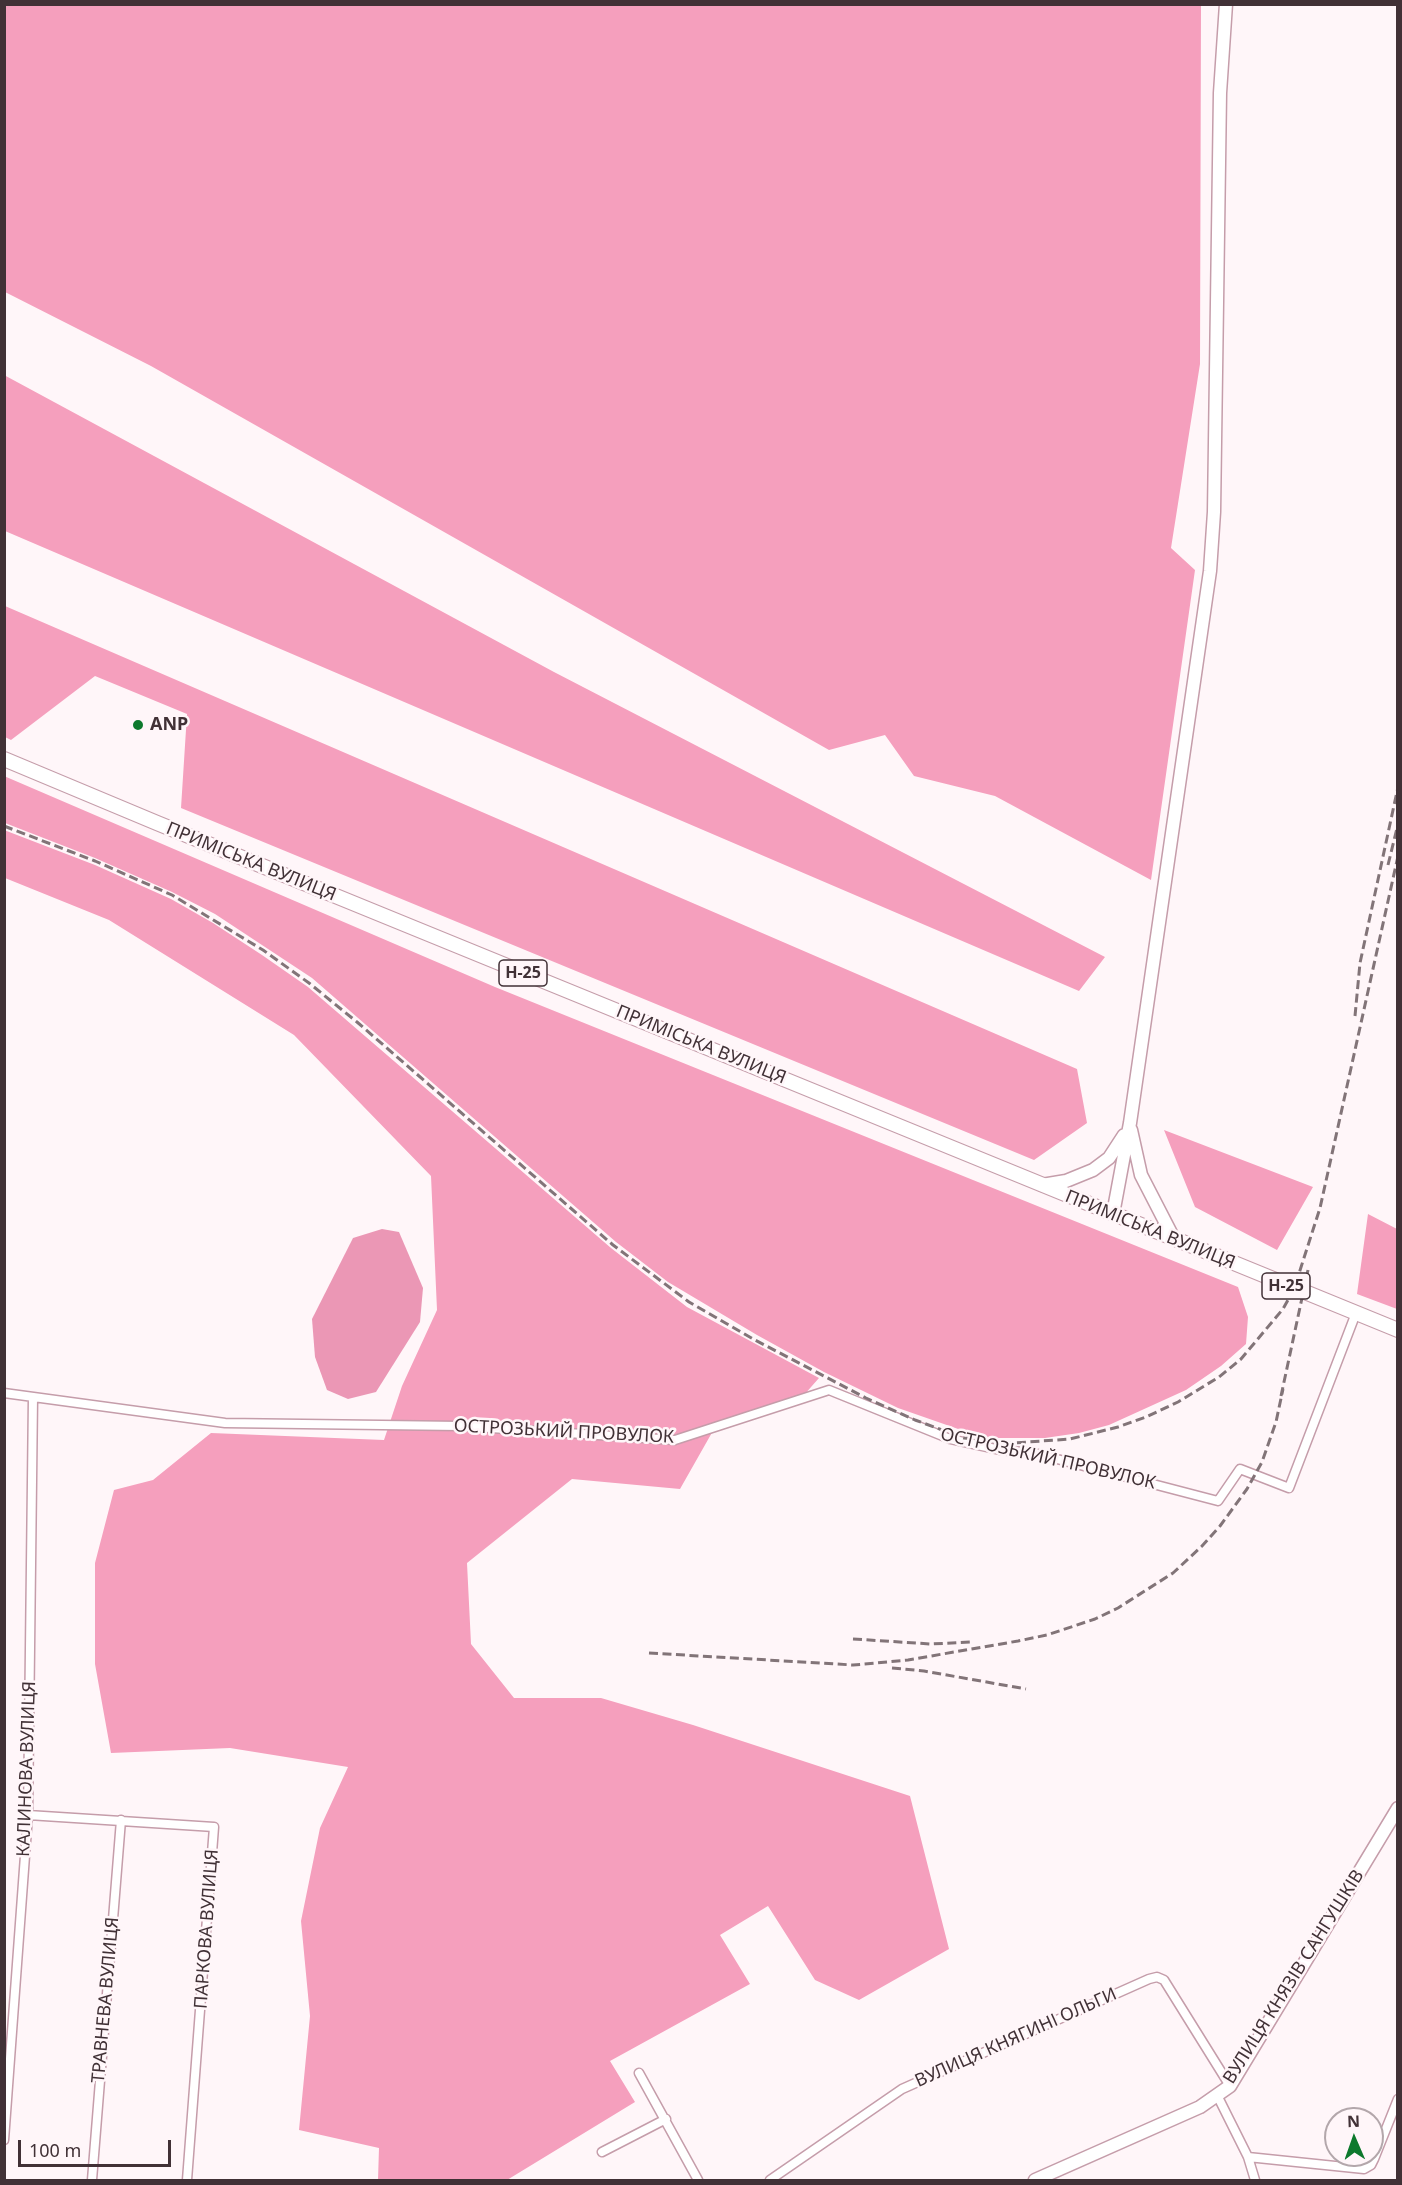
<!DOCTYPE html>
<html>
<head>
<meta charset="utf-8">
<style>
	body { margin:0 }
	#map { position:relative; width:1402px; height:2185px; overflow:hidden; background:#fff6f9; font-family:"Noto Sans",sans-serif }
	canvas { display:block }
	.frame { position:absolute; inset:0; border:6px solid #413136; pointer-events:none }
	.north { position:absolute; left:1324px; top:2107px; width:60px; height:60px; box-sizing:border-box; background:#fff6f9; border:2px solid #b3a7ab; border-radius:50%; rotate:358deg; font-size:16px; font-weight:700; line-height:24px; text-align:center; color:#413136 }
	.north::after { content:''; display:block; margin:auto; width:21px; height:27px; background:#0d792d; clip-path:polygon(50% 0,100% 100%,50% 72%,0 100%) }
	.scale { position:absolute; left:18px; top:2140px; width:153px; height:27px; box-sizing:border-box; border:3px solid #413136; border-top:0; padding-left:8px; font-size:18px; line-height:21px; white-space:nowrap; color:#413136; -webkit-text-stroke:4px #fff6f9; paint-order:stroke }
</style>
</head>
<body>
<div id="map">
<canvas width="1402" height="2185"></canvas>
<div class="frame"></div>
<div class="north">N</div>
<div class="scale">100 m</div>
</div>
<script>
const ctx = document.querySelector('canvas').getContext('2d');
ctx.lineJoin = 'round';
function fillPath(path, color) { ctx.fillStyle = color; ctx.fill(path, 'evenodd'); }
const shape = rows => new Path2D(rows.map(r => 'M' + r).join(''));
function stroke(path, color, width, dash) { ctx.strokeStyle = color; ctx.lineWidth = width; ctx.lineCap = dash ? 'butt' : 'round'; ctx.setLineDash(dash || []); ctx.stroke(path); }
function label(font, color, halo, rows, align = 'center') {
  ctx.font = font + ' "Noto Sans",sans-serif'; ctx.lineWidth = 5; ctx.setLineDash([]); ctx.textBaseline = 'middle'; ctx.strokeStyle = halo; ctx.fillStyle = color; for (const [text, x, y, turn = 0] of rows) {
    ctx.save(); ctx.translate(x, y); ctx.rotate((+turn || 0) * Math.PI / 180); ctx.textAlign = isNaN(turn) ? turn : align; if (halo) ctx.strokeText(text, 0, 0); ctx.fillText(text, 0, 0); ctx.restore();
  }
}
const forest = shape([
	[4,5,1201,5,1200,364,1171,548,1195,570,1151,880,995,796,914,776,885,735,829,750,151,366,5,292],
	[4,375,554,672,1105,957,1079,991,5,531],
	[5,606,1077,1069,1087,1123,1034,1160,181,808,187,714,95,676,11,740,5,737],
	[4,776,495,987,1238,1287,1248,1317,1246,1344,1221,1366,1186,1390,1109,1425,1079,1433,1045,1438,984,1438,898,1408,824,1372,757,1335,668,1282,616,1242,312,978,215,914,172,892,95,858,5,823],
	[4,830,95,865,171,899,213,923,262,955,308,987,611,1248,687,1307,819,1378,804,1395,718,1422,680,1489,572,1479,467,1563,471,1644,514,1698,601,1698,693,1725,910,1796,949,1949,859,2000,815,1980,768,1906,720,1935,750,1984,610,2061,635,2102,507,2180,378,2180,379,2148,299,2130,310,2016,301,1921,320,1828,348,1767,230,1748,111,1753,95,1664,95,1563,114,1490,153,1480,211,1433,384,1440,402,1386,437,1310,431,1176,294,1035,109,920,5,878],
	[1164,1130,1313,1187,1277,1250,1195,1207],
	[1368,1214,1397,1229,1397,1309,1357,1294]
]);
const water = shape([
	[382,1229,399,1232,423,1288,420,1322,376,1392,348,1399,327,1390,315,1357,312,1319,353,1238]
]);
const minor = shape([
	[4,1393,225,1423,460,1426,675,1440,829,1390,950,1439,1000,1450,1034,1453,1218,1501,1240,1469,1289,1488,1356,1313],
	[28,1815,214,1827,187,2180],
	[639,2073,698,2180],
	[1217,2095,1248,2157,1255,2180],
	[4,2140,28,1815,33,1397],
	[602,2152,666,2119],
	[1248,2157,1364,2169,1371,2165,1374,2159,1398,2099],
	[92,2180,121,1820],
	[770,2180,902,2089,1149,1979,1157,1977,1164,1980,1230,2086]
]);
const secondary = shape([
	[1131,1130,1141,1175,1174,1239],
	[1042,1185,1066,1181,1093,1170,1109,1158,1124,1135],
	[1113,1214,1130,1123,1210,571,1214,512,1220,93,1226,4],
	[1035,2180,1200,2107,1230,2086,1398,1808]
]);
const primary = shape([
	[4,759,157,823,1398,1330]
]);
const rail = shape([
	[4,826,95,861,172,895,263,950,309,983,357,1022,613,1245,689,1302,755,1340,866,1398,915,1420,964,1438,1014,1443,1070,1439,1118,1427,1146,1417,1178,1402,1219,1377,1241,1359,1283,1309,1294,1289,1320,1208,1398,856],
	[1388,865,1398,824],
	[1355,1016,1360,963,1398,787],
	[1281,1396,1308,1270],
	[853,1639,931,1644,970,1642],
	[649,1653,853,1665,876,1663,908,1660,1018,1641,1047,1635,1095,1619,1118,1608,1173,1573,1202,1546,1220,1526,1247,1489,1262,1462,1276,1422,1283,1389],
	[892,1668,924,1671,1026,1689]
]);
const markers = [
	[138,725,6,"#0d792d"]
];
const shields = [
	[523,973,48],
	[1286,1286,48]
];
const shieldNames = [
	["Н-25",523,973],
	["Н-25",1286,1286]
];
const poiNames = [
	["ANP",150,725]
];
const streetNames = [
	["ПРИМІСЬКА ВУЛИЦЯ",251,862,22],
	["ПРИМІСЬКА ВУЛИЦЯ",701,1045,22],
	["ПРИМІСЬКА ВУЛИЦЯ",1150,1230,22],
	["ОСТРОЗЬКИЙ ПРОВУЛОК",564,1432,3],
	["ОСТРОЗЬКИЙ ПРОВУЛОК",1048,1459,13],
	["КАЛИНОВА ВУЛИЦЯ",27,1769,-88],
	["ПАРКОВА ВУЛИЦЯ",207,1929,-86],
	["ВУЛИЦЯ КНЯЗІВ САНГУШКІВ",1294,1977,-58],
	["ТРАВНЕВА ВУЛИЦЯ",106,2000,-85],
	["ВУЛИЦЯ КНЯГИНІ ОЛЬГИ",1016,2038,-24]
];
fillPath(forest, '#f59fbd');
fillPath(water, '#eb97b5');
stroke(minor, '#c59daa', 11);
stroke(secondary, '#c59daa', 15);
stroke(primary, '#c59daa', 16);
stroke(minor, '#fff', 8);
stroke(secondary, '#fff', 12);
stroke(primary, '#fff', 14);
stroke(rail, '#827478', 3, [9, 4.5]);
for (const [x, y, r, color] of markers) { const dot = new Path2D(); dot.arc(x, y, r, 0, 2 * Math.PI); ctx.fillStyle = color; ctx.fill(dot); stroke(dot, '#fff6f9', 2); }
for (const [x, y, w] of shields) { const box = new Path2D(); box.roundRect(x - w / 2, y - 13, w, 26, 4.5); ctx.fillStyle = '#fff6f9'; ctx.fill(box); stroke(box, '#413136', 1.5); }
label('bold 16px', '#413136', null, shieldNames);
label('bold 18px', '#413136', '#fff6f9', poiNames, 'left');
label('18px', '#413136', '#fff6f9', streetNames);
</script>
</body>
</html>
